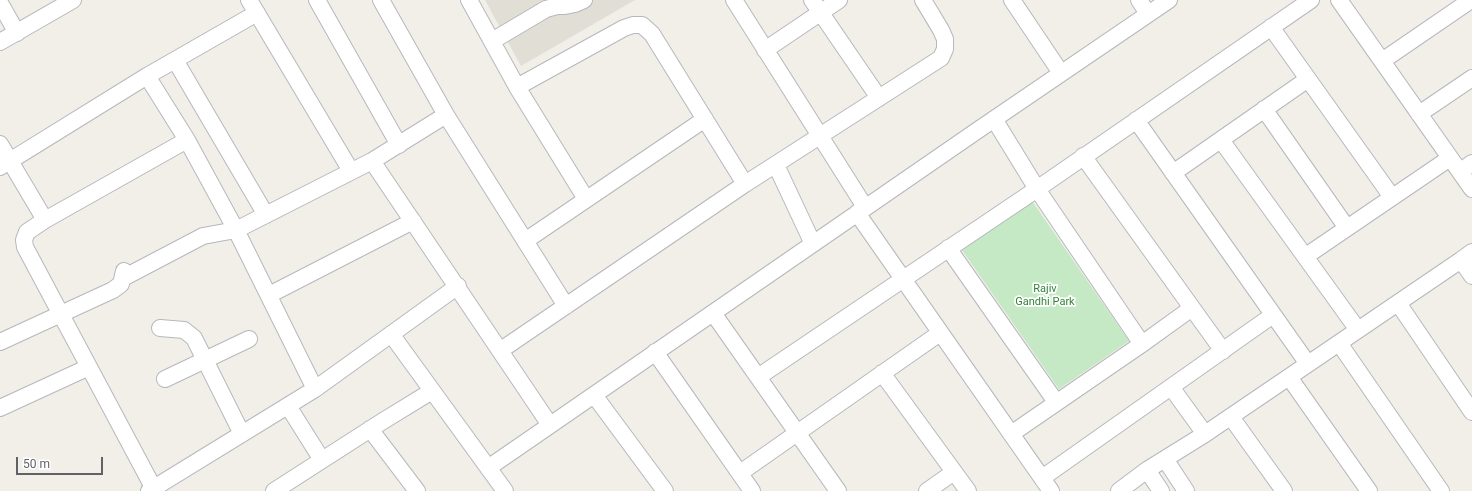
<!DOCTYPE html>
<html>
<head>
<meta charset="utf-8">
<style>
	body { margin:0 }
	#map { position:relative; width:1472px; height:491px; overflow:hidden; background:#f1efe8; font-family:Roboto,sans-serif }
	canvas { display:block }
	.scale { position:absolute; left:16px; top:457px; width:87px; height:18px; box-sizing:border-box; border:2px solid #5f6368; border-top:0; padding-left:5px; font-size:12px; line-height:14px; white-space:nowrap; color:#5f6368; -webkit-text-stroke:3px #fff; paint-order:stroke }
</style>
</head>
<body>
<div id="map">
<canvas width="1472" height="491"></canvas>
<div class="scale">50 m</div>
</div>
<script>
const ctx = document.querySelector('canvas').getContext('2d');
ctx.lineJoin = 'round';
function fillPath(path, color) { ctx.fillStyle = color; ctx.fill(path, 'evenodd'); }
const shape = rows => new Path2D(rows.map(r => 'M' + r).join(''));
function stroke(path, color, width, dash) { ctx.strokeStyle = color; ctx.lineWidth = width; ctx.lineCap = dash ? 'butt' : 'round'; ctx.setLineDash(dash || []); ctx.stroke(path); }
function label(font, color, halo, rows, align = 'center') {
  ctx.font = font + ' Roboto,sans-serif'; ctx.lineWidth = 3.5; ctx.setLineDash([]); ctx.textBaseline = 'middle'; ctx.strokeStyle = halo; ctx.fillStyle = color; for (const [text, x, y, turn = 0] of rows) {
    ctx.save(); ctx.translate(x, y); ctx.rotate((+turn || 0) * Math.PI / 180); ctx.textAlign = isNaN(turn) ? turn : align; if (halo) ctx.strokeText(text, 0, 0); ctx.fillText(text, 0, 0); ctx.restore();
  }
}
const education = shape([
	[485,0,635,0,521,66]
]);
const green = shape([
	[1032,201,1129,341,1059,389,962,250]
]);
const minor = shape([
	[249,0,351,171],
	[317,0,399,145],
	[381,0,446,115,566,306],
	[469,0,517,87,586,199],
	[734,0,865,207],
	[812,0,879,98],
	[1012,0,1061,73],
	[1139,0,1148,14],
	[1339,0,1472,189],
	[0,3,17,33],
	[1271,27,1392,197],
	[492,41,546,9,557,6,565,6,575,4,584,0],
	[0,42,73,0],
	[765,50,839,0],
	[175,60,266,215],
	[1382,61,1471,0],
	[147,76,187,140,236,230,315,389],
	[517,87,624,28,633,25,642,25,652,34,745,184],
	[1264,109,1347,228],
	[1419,114,1472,78],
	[994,119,1037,189,1142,344],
	[1136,120,1308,364],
	[1221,140,1358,330],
	[0,144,45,220],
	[1083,156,1223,351],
	[372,161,550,425],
	[776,165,813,244],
	[0,167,147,76,257,13],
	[1460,172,1472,163],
	[1173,173,1308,79],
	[857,213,1051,491],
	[525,241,705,119],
	[948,248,1056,402],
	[1472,252,1461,260,1472,276],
	[1306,256,1450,158],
	[123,278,203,236,236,230,372,161,446,115],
	[269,295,413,221],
	[1398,303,1472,412],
	[713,313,838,491],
	[160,328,184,330,194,338,242,434],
	[391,334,505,491],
	[0,342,113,290,121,284,124,271],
	[1339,343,1441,491],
	[501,350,745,184,941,58,945,49,945,39,941,30,923,0],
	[655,352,752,491],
	[882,373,968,491],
	[758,377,1037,189,1311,0],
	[1289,377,1369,491],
	[165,379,249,339],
	[1171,387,1205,434],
	[594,395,665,491],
	[288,406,322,460],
	[0,408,89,367],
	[1231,417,1284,491],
	[370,429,417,491],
	[1011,434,1142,344,1192,308],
	[1165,459,1186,491],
	[488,468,981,128,1169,0],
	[1147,470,1161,491],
	[740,473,940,333],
	[1042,478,1273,315],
	[154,489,25,247,24,240,27,232,45,220,187,140],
	[149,491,315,389,458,286],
	[274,491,383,421,432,391],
	[927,491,954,472],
	[1119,491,1147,470,1205,434,1461,260]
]);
const parkNames = [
	["Rajiv",1045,289],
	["Gandhi Park",1045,302]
];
fillPath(education, '#e1ded6');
fillPath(green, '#c5e8c5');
stroke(minor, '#b5b8bc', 18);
stroke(minor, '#fff', 16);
label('11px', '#348238', '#fff', parkNames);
</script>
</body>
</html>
